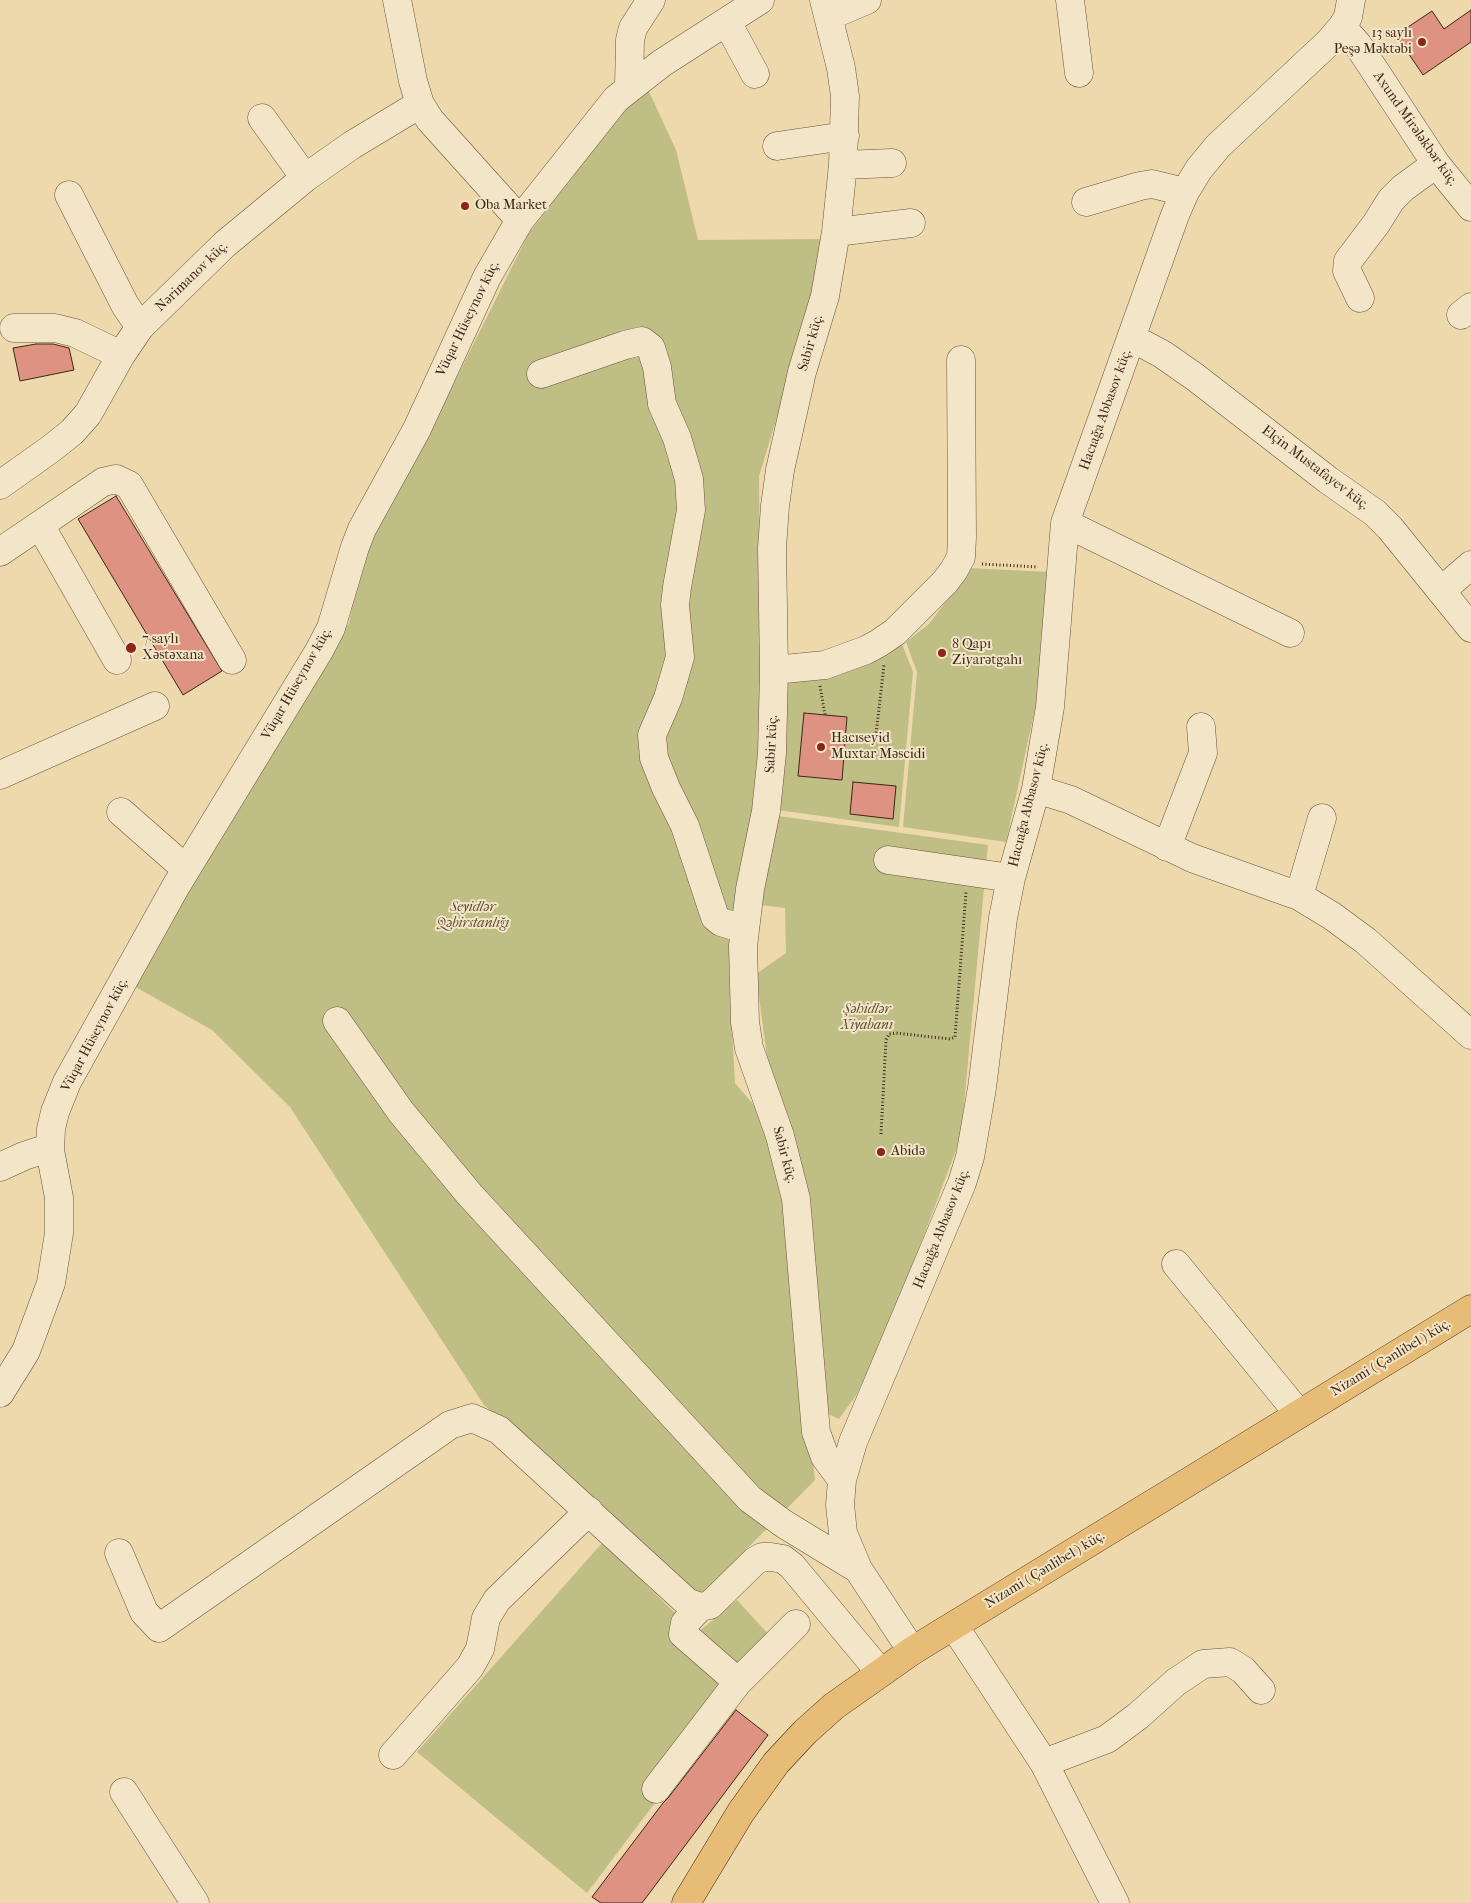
<!DOCTYPE html>
<html>
<head>
<meta charset="utf-8">
<style>
	body { margin:0 }
	canvas { display:block; background:#edd9ab }
</style>
</head>
<body>
<canvas width="1471" height="1903"></canvas>
<script>
const ctx = document.querySelector('canvas').getContext('2d');
ctx.lineJoin = 'round';
function fillPath(path, color) { ctx.fillStyle = color; ctx.fill(path, 'evenodd'); }
const shape = rows => new Path2D(rows.map(r => 'M' + r).join(''));
function stroke(path, color, width, dash) { ctx.strokeStyle = color; ctx.lineWidth = width; ctx.lineCap = dash ? 'butt' : 'round'; ctx.setLineDash(dash || []); ctx.stroke(path); }
function label(font, color, halo, rows, align = 'center') {
  ctx.font = font + ' "IM FELL French Canon",serif'; ctx.lineWidth = 4; ctx.setLineDash([]); ctx.textBaseline = 'middle'; ctx.strokeStyle = halo; ctx.fillStyle = color; for (const [text, x, y, turn = 0] of rows) {
    ctx.save(); ctx.translate(x, y); ctx.rotate((+turn || 0) * Math.PI / 180); ctx.textAlign = isNaN(turn) ? turn : align; if (halo) ctx.strokeText(text, 0, 0); ctx.fillText(text, 0, 0); ctx.restore();
  }
}
const green = shape([
	[645,83,676,150,698,240,825,239,817,286,759,476,761,682,761,807,729,973,735,1083,753,1104,767,1137,780,1181,815,1480,699,1597,484,1405,290,1107,212,1030,132,985,243,790,349,623,367,535,441,409,529,233],
	[967,568,1049,572,1039,690,1006,842,903,827,917,672,906,642,929,624,953,592],
	[902,644,913,672,899,827,778,810,783,681,839,671],
	[778,816,988,845,961,1137,891,1322,857,1394,839,1419,826,1413,768,1065,756,974,786,953,785,908,761,905],
	[603,1542,696,1634,737,1600,770,1636,643,1792,654,1804,587,1893,417,1752]
]);
const building = shape([
	[1471,10,1471,42,1423,75,1396,35,1432,11,1444,29,1471,10],
	[36,344,53,344,69,348,74,370,20,381,13,348,36,344],
	[116,496,222,671,183,695,78,519,116,496],
	[804,713,847,717,842,780,798,776,804,713],
	[853,782,896,786,893,819,850,814,853,782],
	[736,1710,768,1735,642,1903,601,1903,592,1897,663,1803,668,1798,736,1710]
]);
const path = shape([
	[982,564,1038,567],
	[820,686,825,715],
	[875,743,884,665],
	[881,1134,886,1040,889,1034,896,1033,950,1039,955,1037,966,892]
]);
const minor = shape([
	[397,0,413,81,420,104,430,120,520,220],
	[824,0,841,68,845,96,843,165,836,232,825,296,802,372,780,470,775,506,772,548,774,670,772,753,766,811,750,889,743,946,745,1022,749,1048,780,1136,796,1199,816,1432,825,1457,842,1480],
	[1070,0,1079,73],
	[829,16,867,0],
	[727,22,755,74],
	[1342,27,1358,45,1436,164,1471,207],
	[629,87,630,40,633,28,651,0],
	[262,118,305,178],
	[777,146,845,136],
	[843,165,892,163],
	[69,195,125,305,140,327],
	[1086,202,1140,186,1152,184,1185,192],
	[836,232,911,223],
	[1360,298,1347,271,1348,261,1376,224,1391,200,1403,188,1436,164],
	[1461,315,1471,307],
	[14,328,55,328,75,333,121,355],
	[1132,338,1162,354,1195,377,1328,480,1375,513,1390,528,1471,628],
	[541,374,625,345,642,341,651,348,657,367,662,404,677,438,689,479,691,510,677,587,675,605,680,657,668,698,652,735,654,758,666,788,685,826,715,917,721,922,744,929],
	[0,485,52,448,72,432,88,414,121,355,140,327,225,244,305,178,352,145,420,104],
	[1065,523,1290,633],
	[40,525,117,660],
	[0,552,103,482,116,479,129,485,232,660],
	[1441,591,1471,565],
	[774,670,825,665,866,650,879,643,895,632,945,582,954,570,961,557,962,537,961,360],
	[0,775,155,706],
	[1036,789,1071,800,1192,858,1299,896,1332,916,1366,941,1471,1035],
	[121,812,186,869],
	[1167,847,1203,753,1201,727],
	[888,860,1011,878],
	[1299,896,1322,818],
	[337,1021,401,1112,470,1195,750,1499,784,1524,858,1569],
	[0,1167,24,1156,39,1151,50,1150],
	[1176,1264,1299,1414],
	[0,1393,26,1351,51,1283,59,1233,59,1198,50,1150,51,1129,55,1112,67,1082,176,886,319,651,331,628,355,547,362,529,417,429,487,277,520,220,616,99,662,63,760,0],
	[119,1553,144,1612,159,1628,450,1425,472,1418,499,1430,687,1602,700,1607,710,1605,755,1561,762,1557,771,1557,783,1559,792,1566,880,1672],
	[700,1607,685,1623,683,1634,738,1682],
	[954,1626,1044,1763,1115,1903],
	[912,1651,858,1569,843,1533,840,1505,842,1480,853,1442,962,1183,970,1157,982,1088,1003,918,1011,878,1036,789,1050,707,1065,523,1175,215,1185,192,1199,169,1218,146,1329,42,1342,27,1348,17,1351,0],
	[393,1755,470,1667,480,1649,486,1618,497,1600,589,1511],
	[1044,1763,1107,1739,1138,1716,1176,1682,1203,1664,1230,1662,1243,1670,1261,1690],
	[656,1789,738,1682,796,1624],
	[124,1792,195,1903]
]);
const major = shape([
	[686,1903,741,1812,776,1763,805,1732,834,1706,912,1651,1471,1309]
]);
const markers = [
	[1422,42,5,"#8f2418"],
	[465,206,5,"#8f2418"],
	[131,648,6,"#8f2418"],
	[942,653,5,"#8f2418"],
	[821,747,5,"#8f2418"],
	[881,1152,5,"#8f2418"]
];
const poiNames = [
	["13 saylı",1412,34,"right"],
	["Peşə Məktəbi",1412,50,"right"],
	["Oba Market",475,206],
	["7 saylı",142,640],
	["Xəstəxana",142,656],
	["8 Qapı",952,645],
	["Ziyarətgahı",952,661],
	["Hacıseyid",831,739],
	["Muxtar Məscidi",831,755],
	["Abidə",891,1152]
];
const streetNames = [
	["Axund Mirələkbər küç.",1415,129,55],
	["Nərimanov küç.",192,277,-44],
	["Vüqar Hüseynov küç.",468,319,-64],
	["Sabir küç.",811,343,-74],
	["Hacıağa Abbasov küç.",1106,410,-70],
	["Elçin Mustafayev küç.",1315,468,37],
	["Vüqar Hüseynov küç.",297,684,-60],
	["Sabir küç.",772,744,-87],
	["Hacıağa Abbasov küç.",1029,805,-76],
	["Vüqar Hüseynov küç.",95,1035,-62],
	["Sabir küç.",784,1155,75],
	["Hacıağa Abbasov küç.",942,1229,-68],
	["Nizami ( Çənlibel ) küç.",1391,1358,-31],
	["Nizami ( Çənlibel ) küç.",1045,1570,-31]
];
const parkNames = [
	["Seyidlər",473,908],
	["Qəbirstanlığı",473,924],
	["Şəhidlər",867,1010],
	["Xiyabanı",867,1026]
];
fillPath(green, '#bebe85');
fillPath(building, '#de9382');
stroke(building, '#3f2517', 1);
stroke(minor, '#6a523c', 29);
stroke(major, '#3f2517', 29);
stroke(path, '#3f2517', 3, [1, 2.5]);
stroke(minor, '#f3e6c8', 28);
stroke(major, '#e6bc76', 28);
for (const [x, y, r, color] of markers) { const dot = new Path2D(); dot.arc(x, y, r, 0, 2 * Math.PI); ctx.fillStyle = color; ctx.fill(dot); stroke(dot, '#f3e6c8', 2); }
label('14px', '#3f2517', '#f3e6c8', poiNames, 'left');
label('14px', '#3f2517', '#f3e6c8', streetNames);
label('italic 14px', '#5f4b32', '#f3e6c8', parkNames);
</script>
</body>
</html>
